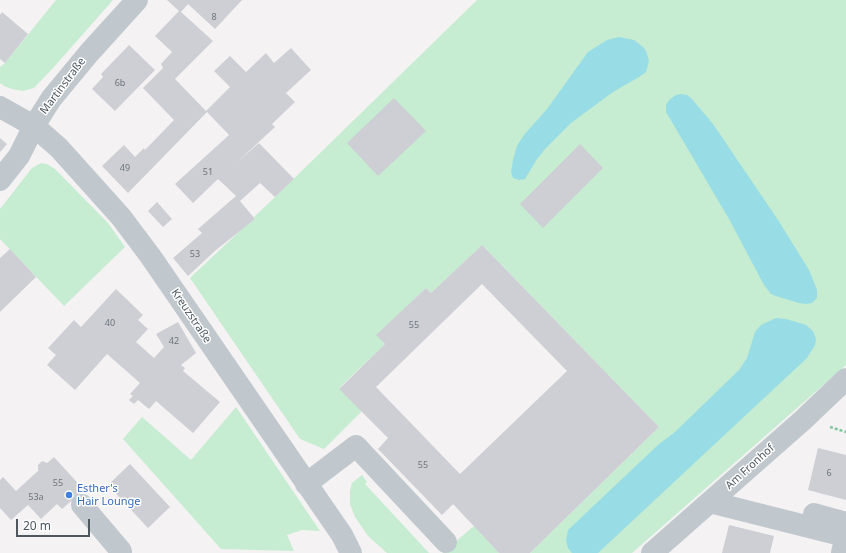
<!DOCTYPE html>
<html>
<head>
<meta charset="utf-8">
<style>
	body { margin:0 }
	#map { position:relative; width:846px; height:553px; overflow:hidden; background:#f4f2f3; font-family:"Noto Sans",sans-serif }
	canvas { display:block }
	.scale { position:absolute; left:16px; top:519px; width:74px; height:18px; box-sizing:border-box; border:2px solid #4c575e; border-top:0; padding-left:5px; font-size:12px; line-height:14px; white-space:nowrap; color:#4c575e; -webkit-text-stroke:3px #fff; paint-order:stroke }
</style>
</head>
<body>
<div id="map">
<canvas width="846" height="553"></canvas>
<div class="scale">20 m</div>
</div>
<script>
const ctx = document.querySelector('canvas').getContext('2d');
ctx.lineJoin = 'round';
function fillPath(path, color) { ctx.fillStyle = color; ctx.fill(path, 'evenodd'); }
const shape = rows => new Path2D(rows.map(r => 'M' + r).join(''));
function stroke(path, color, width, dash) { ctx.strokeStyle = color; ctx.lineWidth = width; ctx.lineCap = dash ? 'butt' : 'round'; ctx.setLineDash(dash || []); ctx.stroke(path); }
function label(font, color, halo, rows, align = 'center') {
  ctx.font = font + ' "Noto Sans",sans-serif'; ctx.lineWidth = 3; ctx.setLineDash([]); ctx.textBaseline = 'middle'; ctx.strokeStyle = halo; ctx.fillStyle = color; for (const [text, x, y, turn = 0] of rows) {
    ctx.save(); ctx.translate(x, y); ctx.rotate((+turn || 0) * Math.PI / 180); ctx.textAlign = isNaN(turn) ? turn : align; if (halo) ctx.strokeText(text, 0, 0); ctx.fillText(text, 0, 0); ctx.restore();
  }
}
const green = shape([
	[56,0,113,0,53,68,34,88,23,91,12,89,4,86,0,83,0,67,5,63],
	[477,0,846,0,846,365,632,553,530,553,659,427,482,245,431,293,426,288,377,335,385,344,339,388,362,411,324,449,300,439,190,278,243,228,255,219,254,217,275,197],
	[41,163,47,164,55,169,108,223,125,247,64,306,0,239,0,209,32,168],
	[236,407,320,531,302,530,287,535,294,551,221,549,123,439,142,417,191,460],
	[362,475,367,482,365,484,429,553,387,553,368,536,355,517,350,504,350,491,352,483],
	[474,526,499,553,442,553]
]);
const water = shape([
	[619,37,634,40,643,47,646,51,649,61,646,72,639,77,613,92,571,123,545,149,537,159,525,179,519,180,513,178,511,172,513,160,517,146,524,135,547,109,588,52,607,40],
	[681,94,687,95,691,98,713,124,778,220,809,270,817,290,817,298,812,303,806,304,799,303,776,296,771,294,764,285,729,219,666,112,666,105,669,100,676,95],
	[776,318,786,319,806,325,813,331,816,339,815,345,807,358,598,553,572,553,568,548,566,540,568,530,659,444,675,432,739,370,747,358,755,332,761,325]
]);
const building = shape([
	[167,0,242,0,215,29,188,4,181,12,213,41,175,79,206,111,230,87,214,71,230,56,246,72,266,53,274,63,291,48,311,70,286,93,295,102,272,124,275,127,235,164,259,143,294,179,275,197,260,183,240,201,255,219,216,250,188,276,173,258,202,233,198,229,236,196,218,179,193,203,175,184,229,135,207,112,128,193,102,166,124,145,135,157,144,148,145,150,174,120,143,88,163,68,161,64,172,52,155,36,179,11],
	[2,12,28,34,5,63,0,59,0,15],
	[129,45,155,70,115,111,92,89,103,77,101,74],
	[394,98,426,131,378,176,347,143],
	[0,138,7,144,0,152],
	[580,144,603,168,543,228,520,204],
	[157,202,172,219,163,227,148,211],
	[482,245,659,427,530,553,499,553,453,504,442,515,378,449,388,438,339,389,385,344,376,335,426,288,431,293],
	[482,284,567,371,460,474,376,387],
	[10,249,36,277,0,312,0,258],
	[116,289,143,315,138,320,148,329,136,342,154,358,164,347,156,334,178,322,196,353,181,365,185,368,183,371,220,402,193,433,156,401,149,409,138,400,134,404,129,400,133,396,130,394,140,383,107,354,75,390,47,365,56,355,48,348,74,320,81,327],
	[818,448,846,455,846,500,808,490],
	[54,457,84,490,62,509,57,504,41,519,28,505,11,520,0,508,0,480,3,477,16,491,39,470,38,470,38,465,42,461,47,463],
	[130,464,170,507,148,528,108,485],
	[729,525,774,536,770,553,722,553]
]);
const path = shape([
	[830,427,846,432]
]);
const minor = shape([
	[0,107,34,126,59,148,121,217,151,257,342,535,351,553],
	[0,180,19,156,34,126,51,99,89,53,137,0],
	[306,484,356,446,446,542],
	[710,502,833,533],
	[82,505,121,551,121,553],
	[814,514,846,523],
	[652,553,803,420,846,379],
	[842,553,846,534]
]);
const markers = [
	[69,495,4,"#3f7fe0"]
];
const numberNames = [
	["8",214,17],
	["6b",120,83],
	["49",125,168],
	["51",208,172],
	["53",195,254],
	["40",110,323],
	["55",414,325],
	["42",174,341],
	["55",423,465],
	["6",829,473],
	["55",58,483],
	["53a",36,497]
];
const streetNames = [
	["Martinstraße",63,86,-53],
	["Kreuzstraße",191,316,56],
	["Am Fronhof",750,467,-42]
];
const shopNames = [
	["Esther's",77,489],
	["Hair Lounge",77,502]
];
fillPath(green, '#c6ecd1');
fillPath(water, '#98dde5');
fillPath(building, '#cdcfd4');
stroke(path, '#81c79d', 2.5, [3, 2]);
stroke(minor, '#c0c8cd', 22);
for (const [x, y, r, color] of markers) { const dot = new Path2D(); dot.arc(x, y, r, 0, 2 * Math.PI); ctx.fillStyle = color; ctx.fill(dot); stroke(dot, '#fff', 1.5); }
label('9px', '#6c757c', null, numberNames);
label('11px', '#4c575e', '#fff', streetNames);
label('11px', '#366cbe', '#fff', shopNames, 'left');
</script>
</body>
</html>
